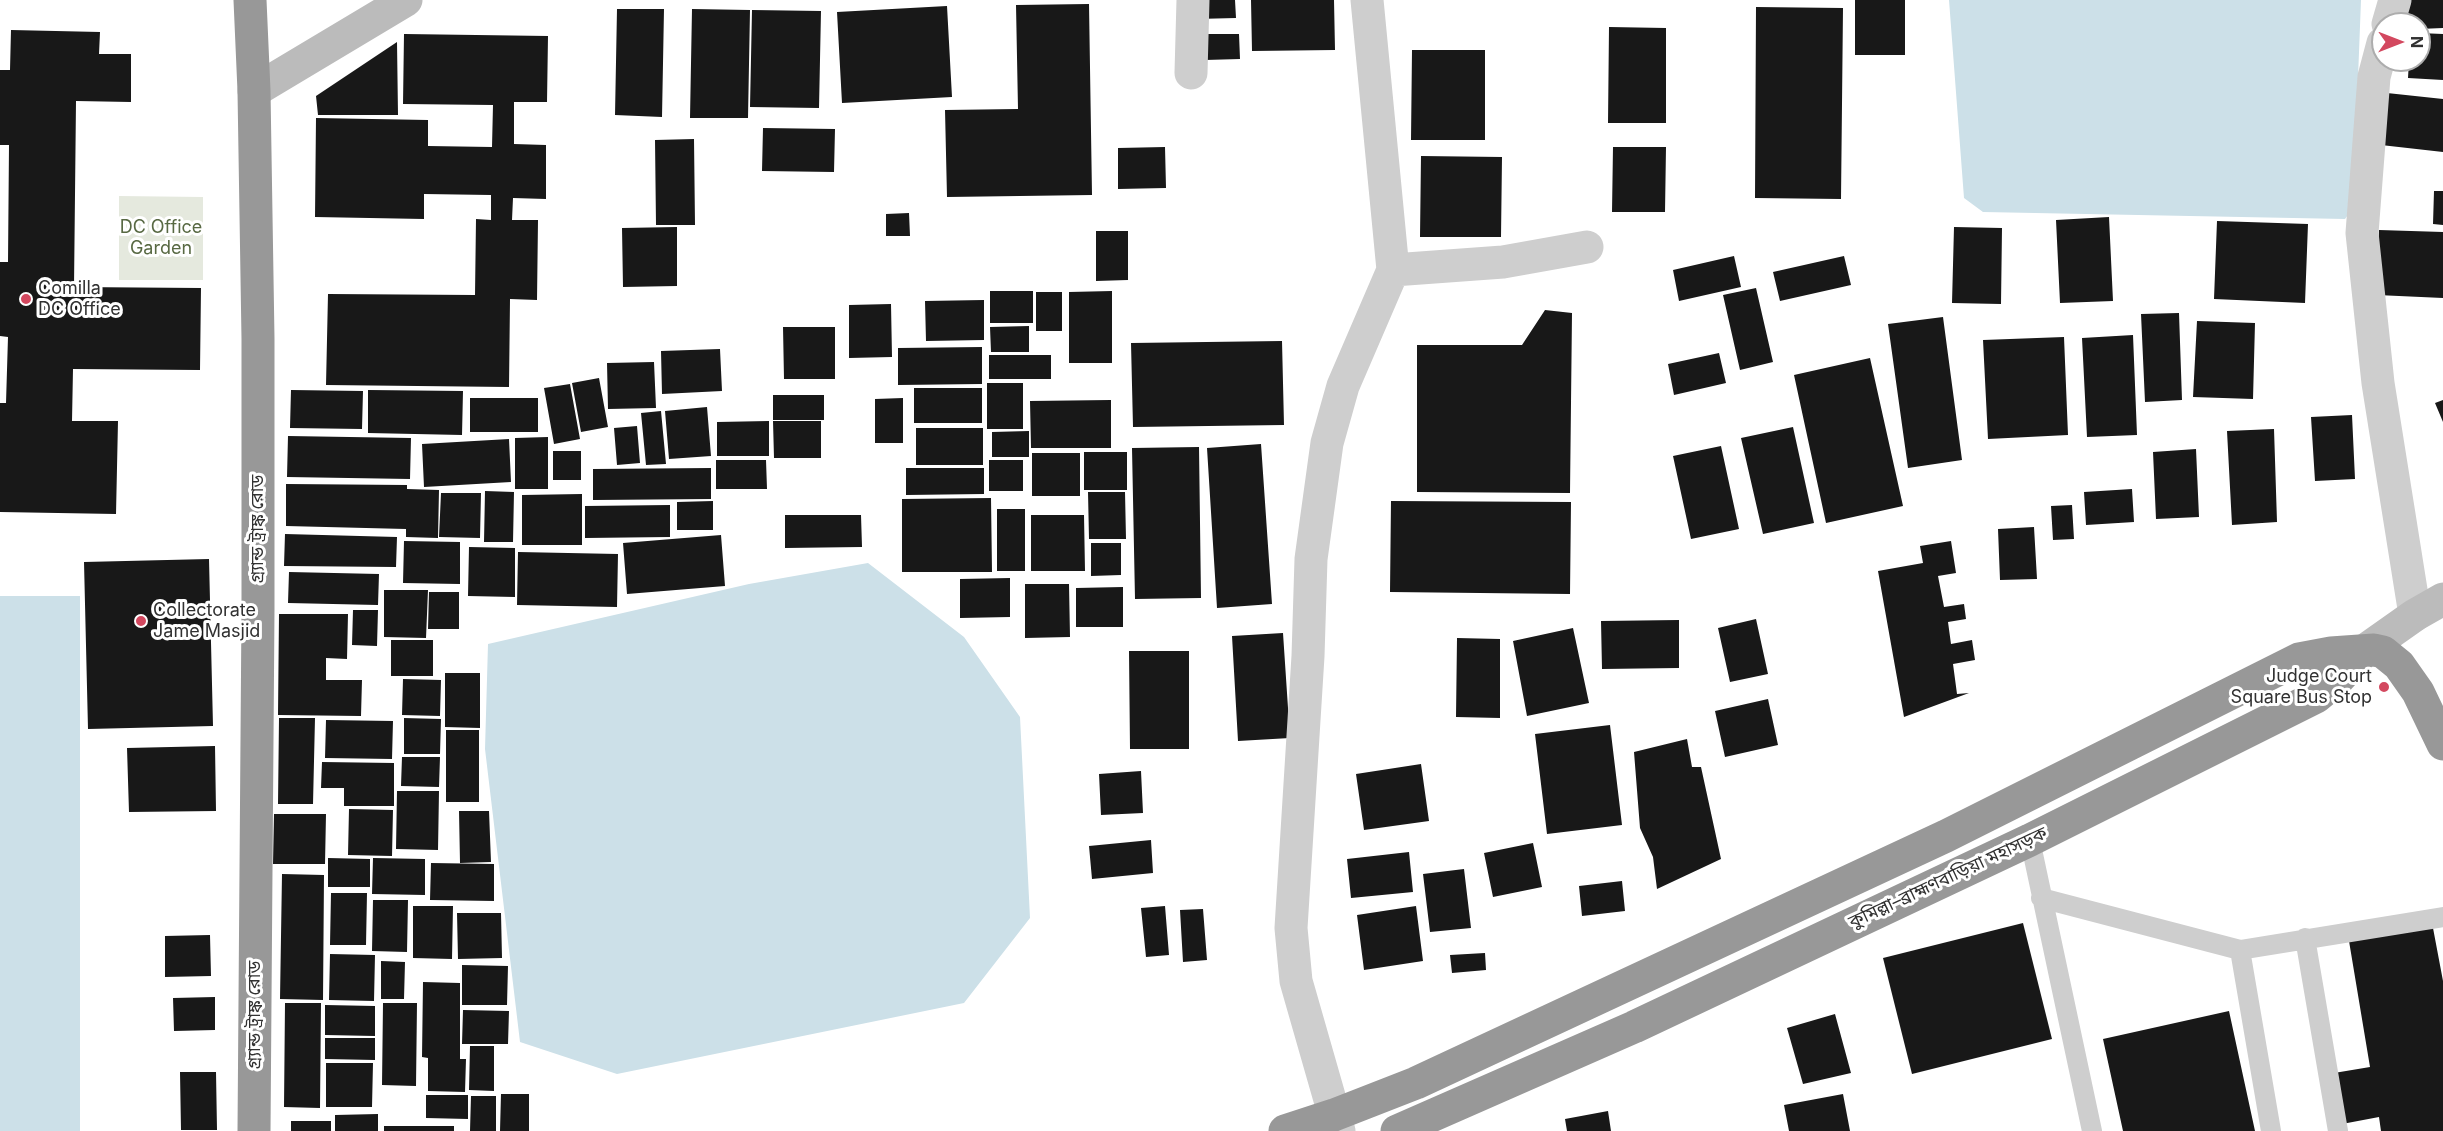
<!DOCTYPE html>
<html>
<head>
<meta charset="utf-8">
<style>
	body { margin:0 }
	#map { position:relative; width:2443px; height:1131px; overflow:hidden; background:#fff; font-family:Inter,sans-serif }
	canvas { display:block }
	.north { position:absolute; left:2371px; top:12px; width:60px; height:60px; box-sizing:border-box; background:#fff; border:2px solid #adadad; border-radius:50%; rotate:90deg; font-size:16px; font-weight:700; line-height:24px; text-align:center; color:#313131 }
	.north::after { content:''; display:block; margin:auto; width:21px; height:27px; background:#d3485f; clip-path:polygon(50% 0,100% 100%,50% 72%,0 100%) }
</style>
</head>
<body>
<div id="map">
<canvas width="2443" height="1131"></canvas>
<div class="north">N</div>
</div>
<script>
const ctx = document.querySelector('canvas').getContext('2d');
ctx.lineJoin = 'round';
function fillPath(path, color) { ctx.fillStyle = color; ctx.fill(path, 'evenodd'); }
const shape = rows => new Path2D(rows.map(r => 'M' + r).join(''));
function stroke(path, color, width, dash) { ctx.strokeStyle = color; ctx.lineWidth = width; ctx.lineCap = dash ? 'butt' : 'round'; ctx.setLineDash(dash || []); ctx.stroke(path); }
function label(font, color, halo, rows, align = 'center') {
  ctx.font = font + ' Inter,"Noto Sans Bengali",sans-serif'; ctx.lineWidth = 6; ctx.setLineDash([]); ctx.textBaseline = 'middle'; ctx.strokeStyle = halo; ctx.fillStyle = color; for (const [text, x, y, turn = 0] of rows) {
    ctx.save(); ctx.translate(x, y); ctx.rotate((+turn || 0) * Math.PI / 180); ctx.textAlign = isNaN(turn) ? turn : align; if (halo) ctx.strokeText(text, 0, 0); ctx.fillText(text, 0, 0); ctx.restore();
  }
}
const green = shape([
	[119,196,203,197,203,280,119,280]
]);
const water = shape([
	[1949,0,2361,0,2353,208,2345,219,1983,212,1964,198],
	[868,563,964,637,1020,717,1030,918,964,1003,617,1074,520,1042,485,749,488,644,749,584],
	[0,596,80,596,80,1131,0,1131]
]);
const building = shape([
	[1196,0,1235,0,1236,18,1196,19],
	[1251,0,1334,0,1335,50,1252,51],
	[1855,0,1905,0,1905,55,1855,55],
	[2405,0,2443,0,2443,28,2419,29,2419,24,2406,24],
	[1089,4,1092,195,947,197,945,110,1018,109,1016,5],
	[947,6,952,97,842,103,837,12],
	[1756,7,1843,8,1841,199,1755,198],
	[617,9,664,9,662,117,615,115],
	[692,9,750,10,748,118,690,118],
	[752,10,821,11,819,108,750,107],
	[1609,27,1666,28,1666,123,1608,123],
	[11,30,100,32,99,54,131,54,131,102,76,101,74,287,201,288,200,370,73,369,72,421,118,421,116,514,0,512,0,403,6,403,8,337,0,336,0,262,8,262,9,145,0,145,0,70,10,70],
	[2419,33,2443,34,2443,80,2408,78,2409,60,2419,60],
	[404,34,548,36,547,102,514,102,514,144,546,145,546,199,513,198,512,220,538,220,537,300,510,299,509,387,326,385,328,294,475,295,476,219,491,220,491,195,424,194,424,219,315,217,316,118,428,120,428,146,492,147,493,105,403,104],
	[1204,34,1239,34,1240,59,1205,60],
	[397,42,398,115,318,115,316,96],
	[1412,50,1485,50,1485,140,1411,140],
	[2387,93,2443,99,2443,152,2381,145],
	[763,128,835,129,834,172,762,171],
	[694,139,695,225,656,225,655,140],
	[1165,147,1166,188,1118,189,1118,148],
	[1613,147,1666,147,1665,212,1612,212],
	[1421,156,1502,157,1501,237,1420,237],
	[2434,191,2443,191,2443,225,2433,224],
	[909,213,910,236,886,236,886,214],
	[2109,217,2113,301,2060,303,2056,220],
	[2217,221,2308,224,2305,303,2214,299],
	[677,227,677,286,623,287,622,228],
	[1954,227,2002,228,2001,304,1952,303],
	[2379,230,2443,232,2443,298,2377,295],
	[1096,231,1128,231,1128,280,1096,281],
	[1734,256,1741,287,1679,301,1673,270],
	[1844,256,1851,285,1780,301,1773,272],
	[1756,288,1773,362,1740,370,1723,295],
	[990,291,1033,291,1033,323,990,323],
	[1112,291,1112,363,1069,363,1069,292],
	[1036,292,1062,292,1062,331,1036,331],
	[984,300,984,340,926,341,925,301],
	[891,304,892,357,849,358,849,305],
	[1545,310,1572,313,1570,493,1417,492,1417,345,1522,345],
	[2179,313,2182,400,2145,402,2141,314],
	[1943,317,1962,460,1908,468,1888,324],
	[2197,321,2255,323,2253,399,2193,397],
	[1029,326,1029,352,991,352,990,327],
	[783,327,835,327,835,379,784,379],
	[2133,335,2137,435,2087,437,2082,338],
	[2064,337,2068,435,1988,439,1983,340],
	[1282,341,1284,425,1133,427,1131,343],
	[982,347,982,384,898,385,898,348],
	[720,349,722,391,662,394,661,351],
	[1719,353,1726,383,1674,395,1668,364],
	[989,355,1051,355,1051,379,989,379],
	[1870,358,1903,506,1826,523,1794,375],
	[654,362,656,408,608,409,607,363],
	[599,378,608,427,581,432,572,383],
	[987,383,1023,383,1023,429,987,429],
	[570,384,580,439,554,444,544,388],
	[914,388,982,388,982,423,914,423],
	[291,390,363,391,362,429,290,428],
	[368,390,463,391,462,435,368,433],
	[773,395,824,395,824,420,773,420],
	[470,398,538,398,538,432,470,432],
	[903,398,903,443,875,443,875,399],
	[1111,400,1111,448,1031,448,1030,401],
	[2443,400,2443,422,2435,403],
	[707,407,711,456,669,459,665,411],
	[661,411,666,464,646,465,641,413],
	[2352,415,2355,479,2315,481,2311,417],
	[769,421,769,456,717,456,717,422],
	[773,421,821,421,821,458,774,458],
	[637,426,640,463,617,465,614,428],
	[1793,427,1814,523,1763,534,1741,438],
	[916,428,983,428,983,465,916,465],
	[2274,429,2277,522,2232,525,2227,431],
	[1029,431,1029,457,992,457,992,432],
	[288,436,411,438,410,479,287,477],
	[548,437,548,489,515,489,515,438],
	[509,439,511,482,424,487,422,444],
	[1261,444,1272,604,1217,608,1207,448],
	[1721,446,1739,529,1691,539,1673,456],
	[1199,447,1201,598,1135,599,1132,448],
	[2196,449,2199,517,2156,519,2153,452],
	[553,451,581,451,581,480,553,480],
	[1084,452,1127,452,1127,490,1084,490],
	[1032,453,1080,453,1080,496,1032,496],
	[716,460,766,460,767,489,716,489],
	[989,460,1023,460,1023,491,989,491],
	[711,468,711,499,593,500,593,469],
	[906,468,984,468,984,494,906,495],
	[286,484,407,485,407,489,439,490,438,538,406,537,406,529,286,526],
	[2132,489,2134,522,2086,525,2084,492],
	[485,491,514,492,513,542,484,542],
	[1088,492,1125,492,1126,539,1089,539],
	[441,493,481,493,480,538,439,537],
	[582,494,582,545,522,545,522,495],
	[991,498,992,572,902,572,902,499],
	[713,501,713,530,677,530,677,502],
	[1391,501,1571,502,1570,594,1390,592],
	[670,505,670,537,585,538,585,506],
	[2072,505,2074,539,2053,540,2051,506],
	[997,509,1025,509,1025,571,997,571],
	[785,515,861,515,862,547,785,548],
	[1031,515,1084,515,1085,571,1031,571],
	[2034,527,2037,579,2000,580,1998,529],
	[285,534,397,537,396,567,284,566],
	[721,535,725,586,627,594,623,543],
	[404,541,460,542,460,584,403,583],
	[1951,541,1956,573,1938,576,1944,607,1964,604,1966,619,1948,622,1951,644,1972,640,1975,660,1953,664,1957,694,1969,693,1904,717,1878,571,1923,563,1920,546],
	[1091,543,1121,543,1121,575,1091,576],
	[469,547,515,548,515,597,468,596],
	[518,552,618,554,617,607,517,605],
	[209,559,213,726,88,729,84,562],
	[289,572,379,574,378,605,288,603],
	[1010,578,1010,617,960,618,960,579],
	[1025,584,1069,584,1070,637,1025,638],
	[1123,587,1123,627,1076,627,1076,588],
	[384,590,428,590,426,638,384,637],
	[429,592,459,592,459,629,428,629],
	[353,610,378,610,377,646,352,645],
	[279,614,348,614,347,659,326,658,326,680,362,680,361,716,278,715],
	[1756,619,1768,674,1730,682,1718,628],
	[1679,620,1679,668,1602,669,1601,621],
	[1573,628,1589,703,1527,716,1513,641],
	[1283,633,1290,738,1238,741,1232,636],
	[1457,638,1500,639,1500,718,1456,717],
	[391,640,433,640,433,676,391,676],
	[1129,651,1189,651,1189,749,1130,749],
	[445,673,480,673,480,728,445,727],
	[403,679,441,680,440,716,402,715],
	[1768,699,1778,745,1725,757,1715,711],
	[279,718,315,718,313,804,278,804],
	[404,718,441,719,440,754,404,754],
	[326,720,393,721,392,759,325,758],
	[1610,725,1622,825,1547,834,1535,734],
	[446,730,479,730,479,802,446,802],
	[1687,739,1692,767,1701,767,1721,859,1657,889,1653,857,1640,828,1634,752],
	[215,746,216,811,129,812,127,748],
	[402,757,440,757,439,787,401,786],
	[322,762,394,763,394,806,344,806,344,788,321,788],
	[1421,764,1429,821,1364,830,1356,774],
	[1141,771,1143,813,1101,815,1099,774],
	[397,791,439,791,438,850,396,849],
	[349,809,393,810,392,856,348,855],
	[459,811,489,811,491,862,460,863],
	[274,814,326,814,325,864,273,864],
	[1151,840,1153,873,1092,879,1089,846],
	[1533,843,1542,887,1493,897,1484,853],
	[1409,852,1413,892,1351,898,1347,859],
	[328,858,370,859,370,887,328,887],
	[373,858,425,859,425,895,372,894],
	[431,863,494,864,494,901,430,900],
	[1464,869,1471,928,1430,932,1423,874],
	[282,874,324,875,323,1000,280,999],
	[1622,881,1625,911,1582,916,1579,886],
	[331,893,367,893,366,945,330,945],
	[373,900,408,900,407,952,372,951],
	[413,906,453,906,452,959,413,958],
	[1165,906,1169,955,1146,957,1141,908],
	[1416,906,1423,961,1364,970,1357,915],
	[1203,909,1207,960,1183,962,1180,910],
	[457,913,501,913,502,958,458,959],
	[2023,923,2052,1039,1912,1074,1883,958],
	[2433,928,2443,981,2443,1131,2381,1131,2379,1117,2342,1124,2334,1073,2370,1067,2349,941],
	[210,935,211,976,165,977,165,936],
	[1485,953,1486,970,1452,973,1450,955],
	[330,954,375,955,374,1001,329,1000],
	[381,961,405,962,404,999,381,999],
	[462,965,508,966,507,1005,462,1005],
	[423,982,460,983,460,1059,466,1059,465,1092,428,1091,428,1058,422,1057],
	[215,997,215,1030,174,1031,173,998],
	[285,1003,321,1003,320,1108,284,1107],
	[383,1003,417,1003,416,1086,382,1085],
	[325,1005,375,1006,375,1036,325,1035],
	[463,1010,509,1011,508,1044,462,1044],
	[2229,1011,2255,1131,2123,1131,2103,1039],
	[1835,1014,1851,1073,1803,1084,1787,1028],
	[325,1038,375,1038,375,1060,325,1059],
	[470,1046,494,1046,494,1091,469,1090],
	[326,1063,373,1063,372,1107,326,1107],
	[180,1072,216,1072,217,1130,181,1130],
	[501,1094,529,1094,529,1131,500,1131],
	[1843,1094,1850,1131,1789,1131,1784,1105],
	[426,1095,468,1095,468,1119,426,1118],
	[471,1096,496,1096,496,1131,470,1131],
	[1608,1111,1611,1131,1567,1131,1565,1119],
	[378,1114,378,1131,335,1131,335,1115],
	[291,1121,331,1121,331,1131,291,1131],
	[384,1126,454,1126,454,1131,384,1131]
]);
const lane = shape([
	[2030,840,2092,1131],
	[2041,898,2240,950,2271,1131],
	[2305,938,2338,1131],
	[2240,950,2443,917]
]);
const street = shape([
	[1367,0,1393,270],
	[2388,24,2395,0],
	[2383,43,2374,77,2362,233,2378,383,2415,615],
	[1191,73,1193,0],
	[1339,1131,1296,981,1291,928,1308,656,1311,559,1327,443,1343,386,1393,270,1503,262,1587,247]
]);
const secondary = shape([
	[254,91,406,0],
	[2364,651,2415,615,2443,599]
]);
const highway = shape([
	[250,0,254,91,258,339,258,608,254,1131],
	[1285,1131,1334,1115,1416,1083,1946,836,2299,659,2331,653,2374,650,2383,652,2399,665,2418,692,2443,744],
	[1397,1131,1634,1027,2030,840,2316,697,2339,678,2364,651]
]);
const markers = [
	[26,299,6,"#d3485f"],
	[141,621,6,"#d3485f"],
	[2384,687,6,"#d3485f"]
];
const parkNames = [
	["DC Office",161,228],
	["Garden",161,249]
];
const poiNames = [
	["Comilla",38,289],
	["DC Office",38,310],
	["Collectorate",153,611],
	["Jame Masjid",153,632],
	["Judge Court",2372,677,"right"],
	["Square Bus Stop",2372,698,"right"]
];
const streetNames = [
	["গ্র্যান্ড ট্রাঙ্ক রোড",258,529,-90],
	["কুমিল্লা–ব্রাহ্মণবাড়িয়া মহাসড়ক",1948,878,-25],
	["গ্র্যান্ড ট্রাঙ্ক রোড",255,1015,-90]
];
fillPath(green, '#e5e9de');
fillPath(water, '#cce0e8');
fillPath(building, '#181818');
stroke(lane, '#cecece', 20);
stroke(street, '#cecece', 33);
stroke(secondary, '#bbb', 33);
stroke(highway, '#989898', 33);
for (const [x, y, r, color] of markers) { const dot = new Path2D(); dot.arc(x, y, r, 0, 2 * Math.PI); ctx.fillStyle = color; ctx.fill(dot); stroke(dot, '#fff', 2); }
label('18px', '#586943', '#fff', parkNames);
label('18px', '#313131', '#fff', poiNames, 'left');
label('18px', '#313131', '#fff', streetNames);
</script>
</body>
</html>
